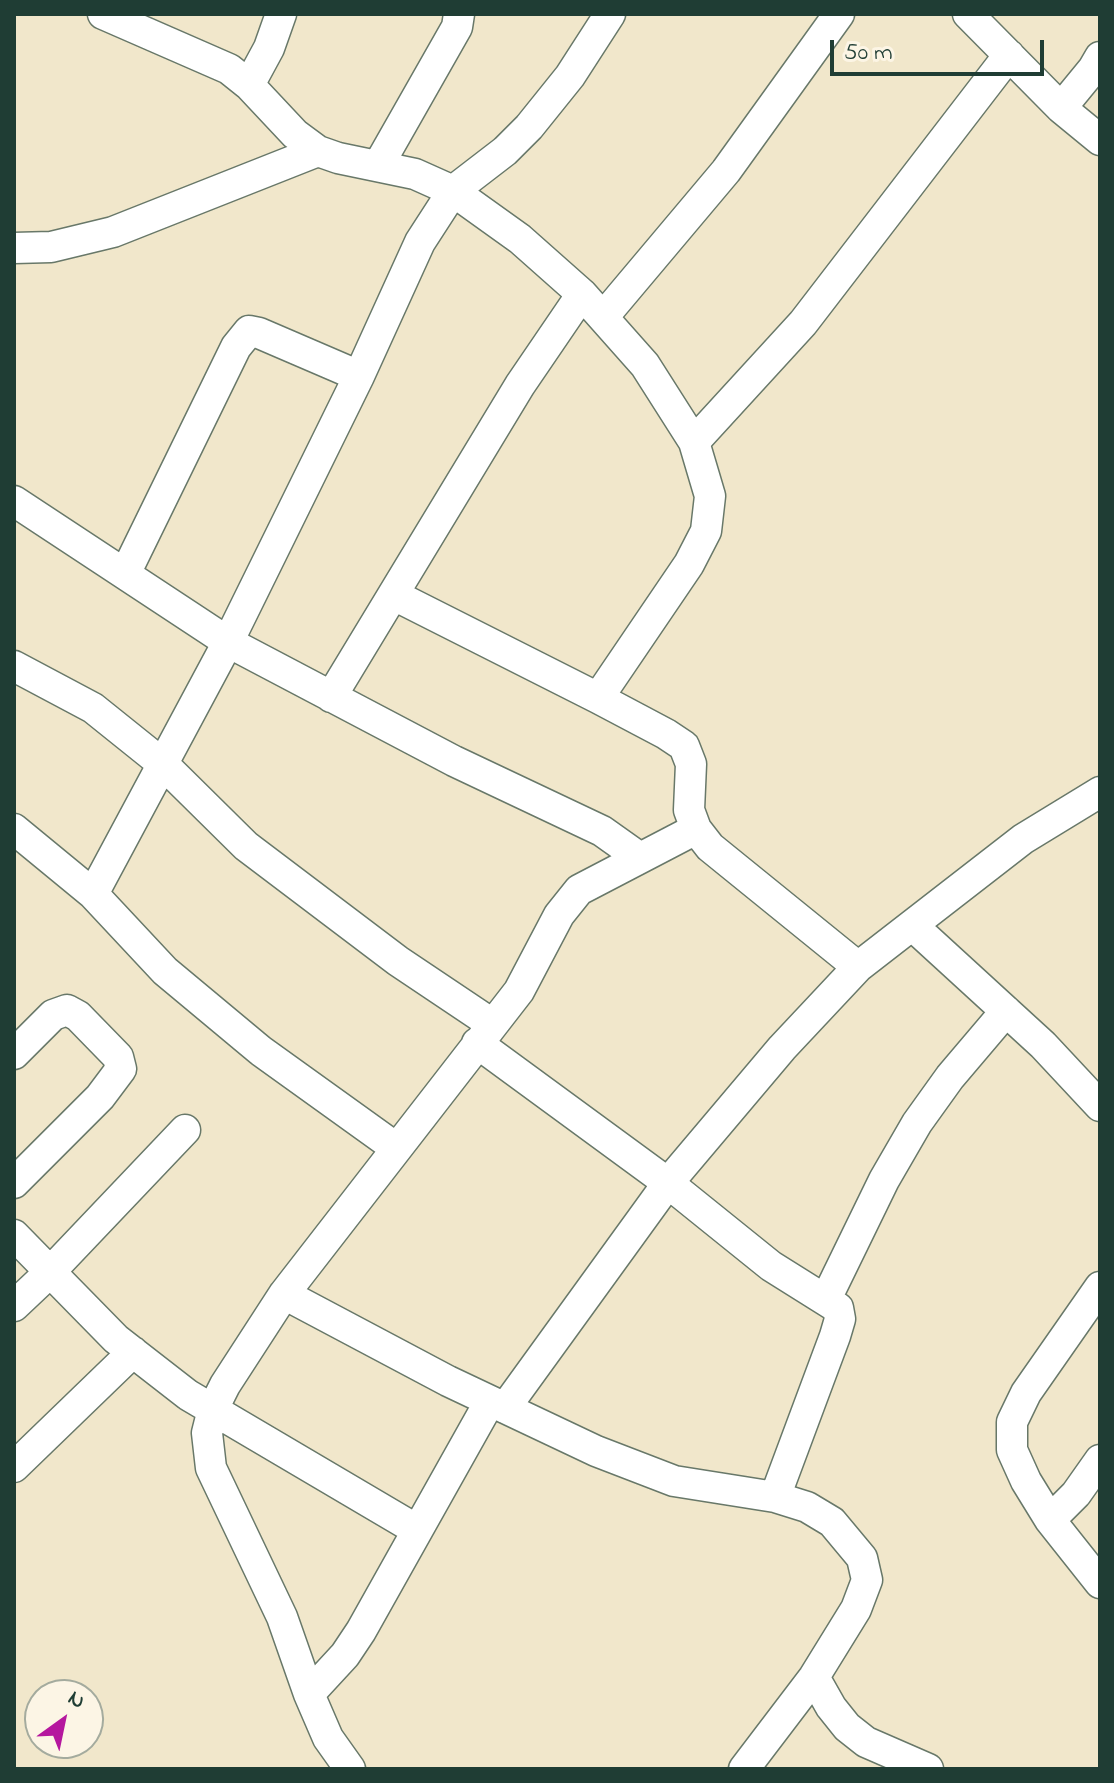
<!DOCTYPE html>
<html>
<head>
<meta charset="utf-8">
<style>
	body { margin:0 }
	#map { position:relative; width:1114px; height:1783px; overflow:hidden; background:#f1e7cb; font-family:"Indie Flower",sans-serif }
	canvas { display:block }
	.frame { position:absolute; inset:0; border:16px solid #1f3d34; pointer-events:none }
	.north { position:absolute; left:24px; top:1679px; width:80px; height:80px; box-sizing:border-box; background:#fcf5e5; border:2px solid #a4ab9e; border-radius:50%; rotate:33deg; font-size:22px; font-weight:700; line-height:32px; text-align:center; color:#1f3d34 }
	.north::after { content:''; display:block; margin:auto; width:28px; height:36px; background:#b5179e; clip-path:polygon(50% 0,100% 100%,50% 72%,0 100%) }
	.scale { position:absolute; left:830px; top:40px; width:214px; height:36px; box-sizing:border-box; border:4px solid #1f3d34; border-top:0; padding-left:10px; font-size:24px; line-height:28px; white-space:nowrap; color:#1f3d34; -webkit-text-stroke:6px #fcf5e5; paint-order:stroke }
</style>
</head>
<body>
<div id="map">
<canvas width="1114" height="1783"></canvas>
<div class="frame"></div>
<div class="north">N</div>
<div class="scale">50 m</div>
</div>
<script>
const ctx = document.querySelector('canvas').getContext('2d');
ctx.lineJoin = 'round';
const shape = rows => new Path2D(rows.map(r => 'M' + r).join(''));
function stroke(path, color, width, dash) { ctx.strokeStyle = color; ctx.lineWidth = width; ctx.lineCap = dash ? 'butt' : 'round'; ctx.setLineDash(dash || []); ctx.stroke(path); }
const minor = shape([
	[103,14,229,69,249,85,295,134,318,151,338,158,415,174,453,191,520,239,582,294,645,365,694,442,710,496,706,531,689,564,598,698],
	[968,14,1061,108,1100,140],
	[249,85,269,48,281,14],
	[1061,108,1093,69,1100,57],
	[378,166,457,27,459,14],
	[14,248,51,247,113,232,318,151],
	[604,316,726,171,839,14],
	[694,442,803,323,1009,55],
	[14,501,228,642,454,761,602,831,640,858],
	[125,574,236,347,249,331,259,333,359,376],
	[394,595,598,698,666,734,684,746,691,764,689,810,696,829,710,847,858,967],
	[14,666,93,708,164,765,246,846,398,961,492,1024],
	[331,697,520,385,582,294],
	[14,829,93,894,165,971,261,1051,396,1148],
	[93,894,228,642,359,376,420,242,453,191,505,151,529,127,570,76,610,14],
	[913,926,1043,1045,1100,1106],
	[477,1043,668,1183,771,1266,838,1308,840,1319,835,1336,775,1497],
	[14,1054,53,1015,67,1010,78,1016,118,1057,121,1069,100,1097,14,1183],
	[14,1235,116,1339,188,1395,417,1530],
	[1100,1287,1026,1393,1012,1422,1012,1450,1026,1481,1050,1520,1100,1583],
	[284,1294,448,1381,596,1451,674,1481,775,1497,807,1507,832,1522,862,1558,867,1580,856,1609,814,1677,744,1769],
	[826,1299,884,1180,917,1123,950,1077,1006,1011],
	[14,1306,49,1273,185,1130],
	[505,1408,668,1183,782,1048,858,967,1023,839,1100,792],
	[14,1467,133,1352],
	[1050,1520,1076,1494,1100,1460],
	[814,1677,831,1707,847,1727,866,1742,928,1769],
	[309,1694,345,1655,361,1631,490,1401],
	[350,1769,328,1738,309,1694,282,1617,211,1468,207,1433,213,1409,225,1385,284,1294,519,991,559,915,579,890,696,829]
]);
stroke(minor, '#687869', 33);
stroke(minor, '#fff', 30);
</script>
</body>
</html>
